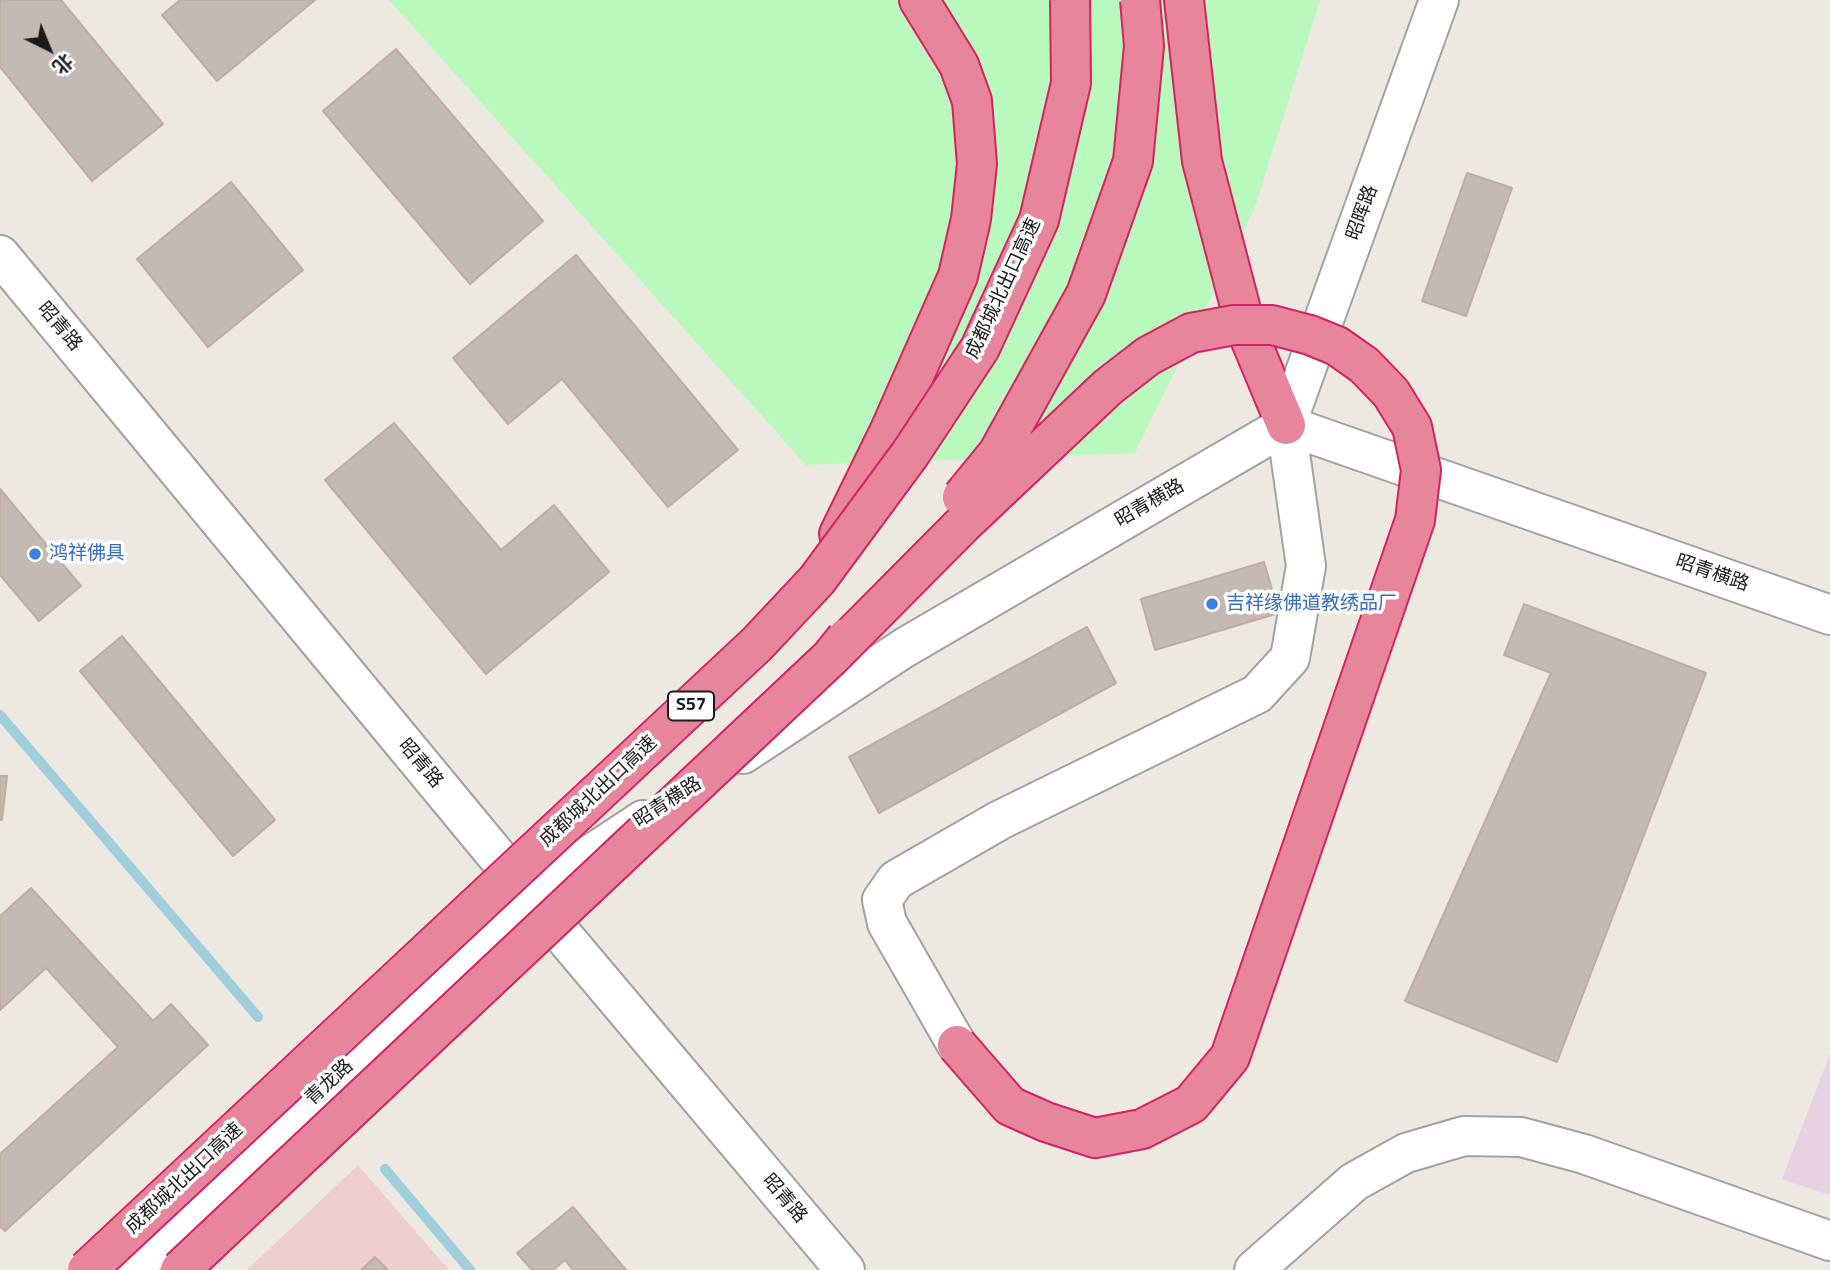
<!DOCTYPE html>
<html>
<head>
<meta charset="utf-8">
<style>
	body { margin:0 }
	#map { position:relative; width:1830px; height:1270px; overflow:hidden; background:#ede8e0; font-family:"Titillium Web","Noto Sans SC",sans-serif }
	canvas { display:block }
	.north { position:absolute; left:14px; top:14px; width:70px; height:70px; -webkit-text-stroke:5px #fff; paint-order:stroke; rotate:137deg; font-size:19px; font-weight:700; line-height:28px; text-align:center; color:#1b1b1b }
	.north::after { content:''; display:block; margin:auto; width:24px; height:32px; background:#1b1b1b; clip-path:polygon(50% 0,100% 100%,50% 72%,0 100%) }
</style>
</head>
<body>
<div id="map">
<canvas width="1830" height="1270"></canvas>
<div class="north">北</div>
</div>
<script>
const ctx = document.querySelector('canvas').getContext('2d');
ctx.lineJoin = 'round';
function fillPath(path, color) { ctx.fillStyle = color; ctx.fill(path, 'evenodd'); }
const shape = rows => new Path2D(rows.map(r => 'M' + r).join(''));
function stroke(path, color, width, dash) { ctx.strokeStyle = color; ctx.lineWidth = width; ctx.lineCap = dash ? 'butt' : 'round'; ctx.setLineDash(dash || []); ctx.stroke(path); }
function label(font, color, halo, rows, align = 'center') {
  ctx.font = font + ' "Titillium Web","Noto Sans SC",sans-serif'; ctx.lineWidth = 7; ctx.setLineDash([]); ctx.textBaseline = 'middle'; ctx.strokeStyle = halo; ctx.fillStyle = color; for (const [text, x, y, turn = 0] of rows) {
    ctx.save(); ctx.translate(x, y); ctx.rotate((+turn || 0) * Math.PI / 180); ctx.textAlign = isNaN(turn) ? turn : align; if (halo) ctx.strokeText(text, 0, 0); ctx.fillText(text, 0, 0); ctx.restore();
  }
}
const commercial = shape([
	[358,1165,449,1270,247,1270]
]);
const industrial = shape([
	[1830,1054,1830,1195,1782,1179]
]);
const park = shape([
	[389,0,1320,0,1255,207,1135,453,806,465]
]);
const stream = shape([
	[0,715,258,1017],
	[385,1169,470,1270]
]);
const building = shape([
	[0,0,61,0,163,124,92,181,0,67,0,0],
	[180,0,315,0,217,81,162,15,180,0],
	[396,49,543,221,470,284,323,111,396,49],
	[1467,173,1512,188,1466,316,1422,301,1467,173],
	[231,182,303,270,208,347,137,259,231,182],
	[576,255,738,450,668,507,562,379,508,424,453,358,576,255],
	[394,423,501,550,554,505,609,572,486,674,325,480,394,423],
	[0,489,81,586,39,621,0,575,0,489],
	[1264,562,1279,613,1155,650,1141,599,1264,562],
	[1524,604,1706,673,1557,1062,1405,1001,1551,673,1504,655,1524,604],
	[1087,627,1116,683,879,813,849,757,1087,627],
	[122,636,275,820,233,856,80,671,122,636],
	[0,776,7,776,2,820,0,820,0,776],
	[31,888,153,1021,171,1004,208,1045,5,1231,0,1226,0,1154,118,1047,46,968,0,1010,0,916,31,888],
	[573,1207,626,1270,573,1270,565,1260,553,1270,532,1270,517,1253,573,1207],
	[375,1257,388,1270,361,1270,375,1257]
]);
const minor = shape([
	[0,255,529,895,845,1270],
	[743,754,904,648,1286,425,1830,615],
	[957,1045,887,923,882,900,896,880,1000,820,1257,694,1290,658,1306,566,1286,425,1439,0],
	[131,1270,529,895,643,820],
	[1254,1270,1354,1182,1406,1153,1464,1136,1521,1137,1584,1154,1830,1241]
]);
const highway = shape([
	[1184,0,1202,161,1246,329,1286,425],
	[839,534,890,430,958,276,971,219,977,164,972,101,959,65,919,0]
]);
const highwayBridge = shape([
	[962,497,998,453,1086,294,1133,161,1144,46,1140,0],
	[830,658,963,524,1108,387,1148,356,1191,333,1234,325,1272,325,1310,335,1337,346,1364,365,1391,393,1412,427,1421,470,1415,520,1230,1057,1191,1104,1142,1129,1095,1138,1046,1122,1010,1106,957,1045],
	[87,1270,757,644,817,580,910,454,980,348,1039,220,1071,83,1070,0],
	[180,1270,830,658,846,638]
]);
const markers = [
	[35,554,7,"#3f7fe0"],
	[1212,604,7,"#3f7fe0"]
];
const shields = [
	[691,706,46]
];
const shieldNames = [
	["S57",691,706]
];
const streetNames = [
	["昭晖路",1363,213,-70],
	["成都城北出口高速",1004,289,-65],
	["昭青路",59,327,50],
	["昭青横路",1150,504,-30],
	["昭青横路",1712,574,19],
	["昭青路",420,764,50],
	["成都城北出口高速",599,792,-43],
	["昭青横路",668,803,-33],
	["青龙路",330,1083,-43],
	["成都城北出口高速",185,1179,-43],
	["昭青路",784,1199,50]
];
const shopNames = [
	["鸿祥佛具",49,554],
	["吉祥缘佛道教绣品厂",1226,604]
];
fillPath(commercial, '#efcfce');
fillPath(industrial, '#e6d2e3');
fillPath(park, '#baf9be');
stroke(stream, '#9fcfdc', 10);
fillPath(building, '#c4bab3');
stroke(building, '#beaea2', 2);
stroke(minor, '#a2a2a2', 42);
stroke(highway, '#d72163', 42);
stroke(minor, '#fff', 38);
stroke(highway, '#e7859a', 38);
stroke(highwayBridge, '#d72163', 42, []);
stroke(highwayBridge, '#e7859a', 38);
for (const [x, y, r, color] of markers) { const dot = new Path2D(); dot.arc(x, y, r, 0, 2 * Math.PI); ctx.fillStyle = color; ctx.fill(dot); stroke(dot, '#fff', 2.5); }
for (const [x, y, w] of shields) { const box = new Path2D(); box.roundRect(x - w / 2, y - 14.5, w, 29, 5); ctx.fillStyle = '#fff'; ctx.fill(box); stroke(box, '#1b1b1b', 2); }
label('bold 18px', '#1b1b1b', null, shieldNames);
label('19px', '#1b1b1b', '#fff', streetNames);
label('19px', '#366cbe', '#fff', shopNames, 'left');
</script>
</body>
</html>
